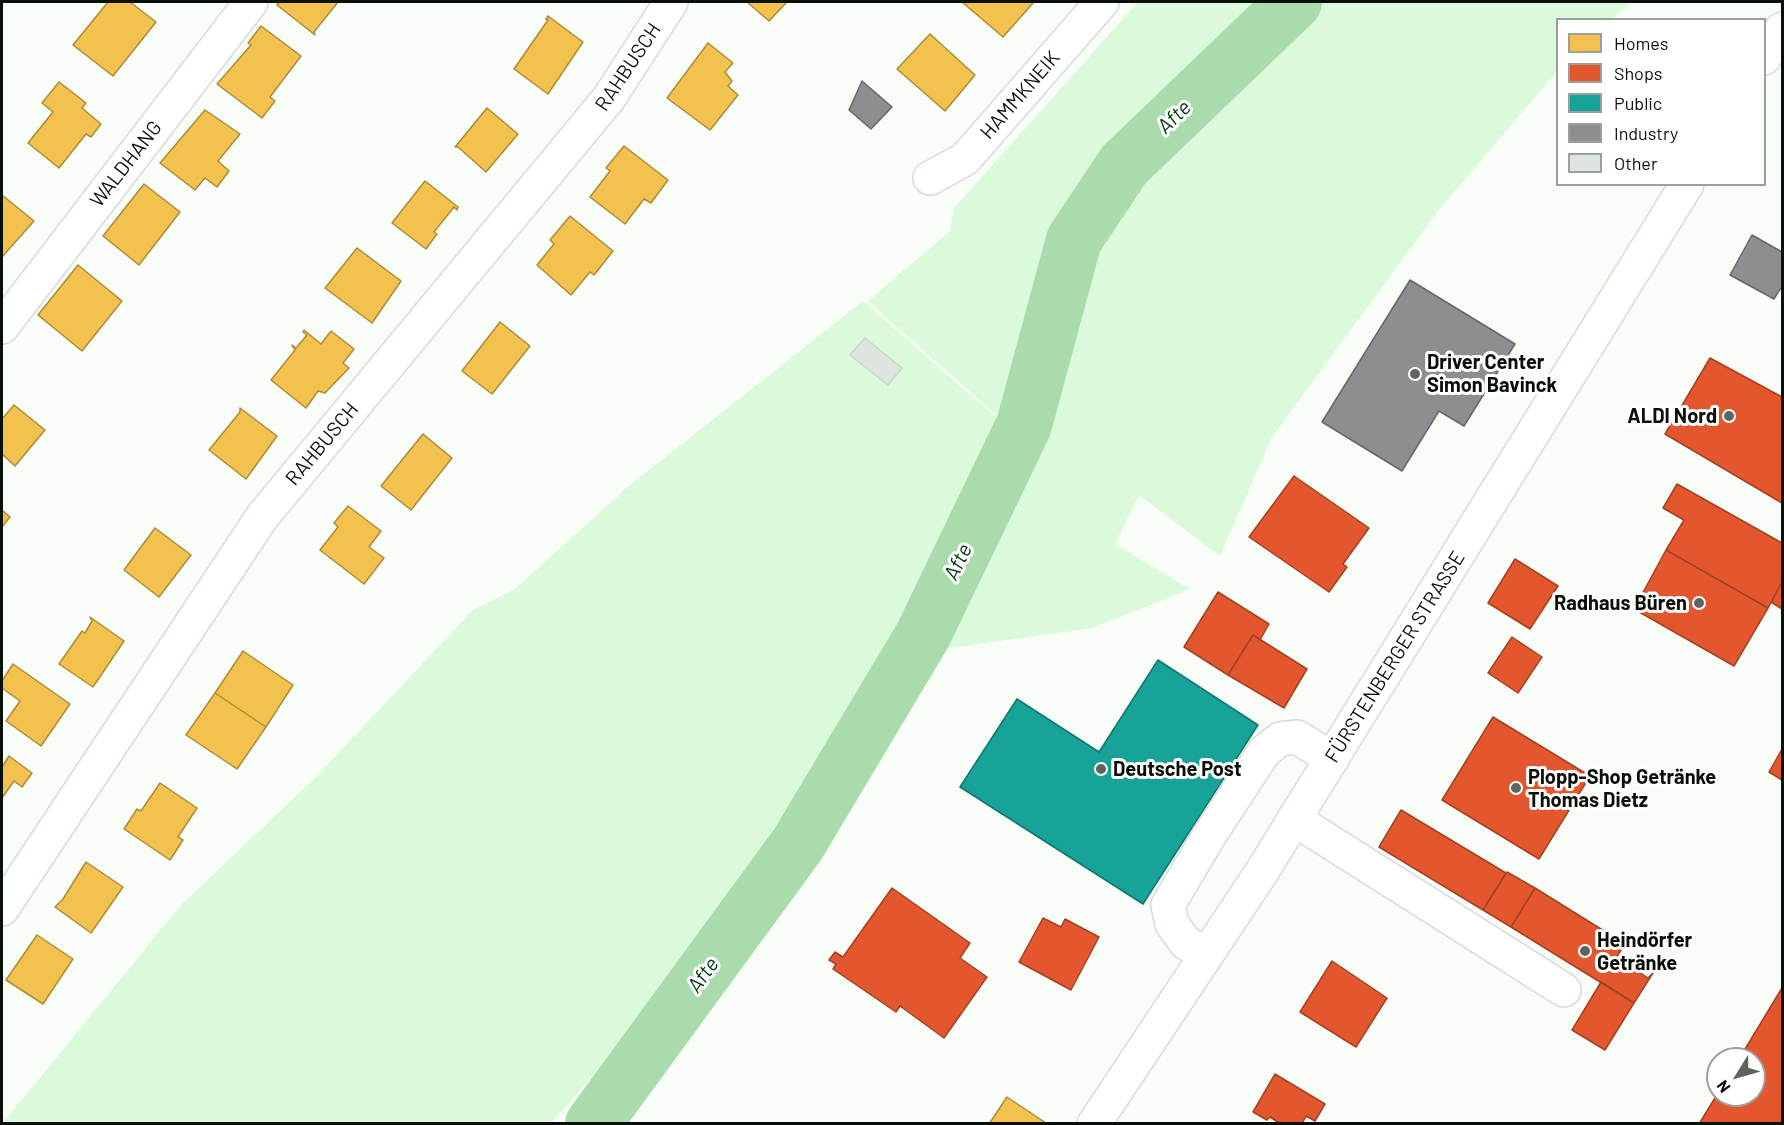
<!DOCTYPE html>
<html>
<head>
<meta charset="utf-8">
<style>
	body { margin:0 }
	#map { position:relative; width:1784px; height:1125px; overflow:hidden; background:#f8fdf8; font-family:Barlow,sans-serif }
	canvas { display:block }
	.frame { position:absolute; inset:0; border:3px solid #091009; pointer-events:none }
	.legend { position:absolute; left:1556px; top:18px; width:210px; height:168px; box-sizing:border-box; background:#fff; border:2px solid #9d9f9d; margin:0; padding:8px 10px; list-style:none; font-size:18px; color:#091009 }
	.legend li { display:flex; align-items:center; gap:12px; height:30px }
	.legend b { width:30px; border:2px solid #9d9f9d }
	.north { position:absolute; left:1706px; top:1047px; width:60px; height:60px; box-sizing:border-box; background:#fff; border:2px solid #9d9f9d; border-radius:50%; rotate:233deg; font-size:16px; font-weight:700; line-height:24px; text-align:center; color:#091009 }
	.north::after { content:''; display:block; margin:auto; width:21px; height:27px; background:#5d635d; clip-path:polygon(50% 0,100% 100%,50% 72%,0 100%) }
</style>
</head>
<body>
<div id="map">
<canvas width="1784" height="1125"></canvas>
<div class="frame"></div>
<ul class="legend">
<li><b style="height:16px;background:#f2c14e"></b>Homes</li>
<li><b style="height:16px;background:#e4572e"></b>Shops</li>
<li><b style="height:16px;background:#17a398"></b>Public</li>
<li><b style="height:16px;background:#8d8d92"></b>Industry</li>
<li><b style="height:16px;background:#dee5de"></b>Other</li>
</ul>
<div class="north">N</div>
</div>
<script>
const ctx = document.querySelector('canvas').getContext('2d');
ctx.lineJoin = 'round';
function fillPath(path, color) { ctx.fillStyle = color; ctx.fill(path, 'evenodd'); }
const shape = rows => new Path2D(rows.map(r => 'M' + r).join(''));
function stroke(path, color, width, dash) { ctx.strokeStyle = color; ctx.lineWidth = width; ctx.lineCap = dash ? 'butt' : 'round'; ctx.setLineDash(dash || []); ctx.stroke(path); }
function label(font, color, halo, rows, align = 'center') {
  ctx.font = font + ' Barlow,sans-serif'; ctx.lineWidth = 6; ctx.setLineDash([]); ctx.textBaseline = 'middle'; ctx.strokeStyle = halo; ctx.fillStyle = color; for (const [text, x, y, turn = 0] of rows) {
    ctx.save(); ctx.translate(x, y); ctx.rotate((+turn || 0) * Math.PI / 180); ctx.textAlign = isNaN(turn) ? turn : align; if (halo) ctx.strokeText(text, 0, 0); ctx.fillText(text, 0, 0); ctx.restore();
  }
}
const green = shape([
	[1138,2,1273,2,1112,154,1054,236,1005,423,868,301,950,231,954,208],
	[1313,2,1632,2,1612,19,1558,20,1557,71,1438,211,1272,437,1220,556,1139,495,1115,544,1190,589,1092,628,949,648,931,637,1035,430,1083,242,1142,156],
	[863,301,1006,426,905,623,788,821,673,986,551,1123,2,1124,181,905,313,780,473,610,515,589,630,485]
]);
const homes = shape([
	[108,2,130,2,156,22,113,76,73,45,108,2],
	[279,2,338,2,314,32,315,35,277,5,279,2],
	[747,2,787,2,769,21,747,2],
	[962,2,1034,2,1003,37,962,2],
	[548,16,583,42,548,94,514,69,548,20,546,19,548,16],
	[261,26,301,56,270,97,275,101,262,118,217,84,251,45,248,43,261,26],
	[930,34,975,75,945,111,897,69,930,34],
	[708,43,733,63,725,72,732,81,728,86,738,95,710,130,667,98,708,43],
	[59,82,86,103,82,108,101,124,91,137,86,134,59,168,28,143,53,112,42,103,59,82],
	[487,108,518,134,486,172,458,147,455,147,487,108],
	[205,110,240,134,218,161,229,171,217,187,205,178,195,190,160,163,205,110],
	[624,146,668,180,651,203,644,199,625,224,590,197,610,171,606,168,624,146],
	[425,181,458,207,457,210,454,207,434,232,437,234,426,249,392,223,425,181],
	[144,184,180,212,139,265,103,236,144,184],
	[2,195,34,221,2,257,2,195],
	[570,216,613,251,594,275,590,272,571,295,537,265,554,244,550,240,570,216],
	[357,248,401,281,372,323,325,288,357,248],
	[78,265,122,301,82,351,38,315,78,265],
	[500,322,530,346,492,394,462,371,500,322],
	[304,330,321,344,331,331,354,349,343,363,349,368,325,393,318,391,306,408,271,380,295,350,292,345,296,348,307,335,303,332,304,330],
	[14,405,45,430,15,466,2,454,2,419,14,405],
	[240,408,277,436,246,479,209,450,240,412,240,408],
	[423,434,452,458,411,510,381,486,423,434],
	[348,506,381,531,369,547,384,558,364,584,320,550,338,527,334,523,348,506],
	[2,510,10,517,2,527,2,510],
	[155,528,191,555,159,597,124,570,155,528],
	[90,617,124,641,93,687,59,664,82,631,85,633,92,621,90,617],
	[243,651,293,685,266,727,215,693,243,651],
	[13,664,70,704,41,746,6,721,20,701,2,688,2,681,13,664],
	[215,693,266,727,237,769,186,735,215,693],
	[9,756,32,773,22,787,14,781,2,798,2,767,9,756],
	[160,783,197,808,178,837,183,840,170,860,124,829,137,809,141,811,160,783],
	[86,862,123,887,91,933,55,907,63,899,86,862],
	[37,935,73,959,43,1004,6,980,37,935],
	[1007,1097,1046,1123,1045,1124,989,1124,1007,1097]
]);
const shops = shape([
	[1710,358,1782,397,1782,503,1665,434,1710,358],
	[1294,476,1369,528,1343,564,1347,567,1329,592,1249,537,1294,476],
	[1677,484,1782,543,1782,582,1768,608,1666,550,1684,520,1663,508,1677,484],
	[1666,550,1768,608,1734,666,1634,609,1666,550],
	[1515,559,1558,586,1530,629,1488,603,1515,559],
	[1782,582,1782,609,1771,602,1782,582],
	[1218,592,1269,624,1260,640,1253,635,1228,675,1184,647,1218,592],
	[1253,635,1307,669,1284,708,1228,675,1253,635],
	[1512,637,1542,657,1518,693,1488,673,1512,637],
	[1493,717,1590,776,1539,859,1442,800,1493,717],
	[1782,749,1782,780,1769,772,1782,749],
	[1401,810,1506,873,1483,910,1379,847,1401,810],
	[1507,872,1535,888,1511,927,1483,910,1507,872],
	[892,888,970,943,960,958,987,977,944,1038,900,1006,896,1012,833,969,836,964,829,960,835,952,843,957,892,888],
	[1535,888,1625,944,1616,958,1633,968,1636,963,1640,965,1636,970,1648,978,1653,973,1634,1003,1511,927,1535,888],
	[1043,918,1061,927,1065,919,1099,937,1071,990,1019,962,1043,918],
	[1332,961,1387,998,1356,1047,1300,1012,1332,961],
	[1601,982,1634,1003,1605,1050,1572,1030,1601,982],
	[1782,988,1782,1124,1699,1124,1718,1093,1718,1095,1754,1095,1754,1059,1739,1059,1782,988],
	[1275,1074,1325,1104,1315,1121,1306,1116,1302,1124,1281,1124,1270,1117,1267,1120,1253,1112,1275,1074]
]);
const public = shape([
	[1158,660,1258,725,1143,904,960,787,1017,699,1099,752,1158,660]
]);
const industry = shape([
	[862,81,892,107,871,129,849,110,862,81],
	[1752,235,1782,252,1782,290,1780,289,1774,299,1730,275,1752,235],
	[1410,280,1515,344,1464,426,1439,411,1402,471,1322,422,1410,280]
]);
const river = shape([
	[593,1124,798,844,923,635,1024,425,1074,240,1124,165,1294,2]
]);
const building = shape([
	[865,338,902,368,888,385,850,355,865,338]
]);
const minor = shape([
	[930,178,965,159,1102,2],
	[2,327,251,2],
	[1294,819,1564,990],
	[2,909,262,517,609,98,671,2],
	[1206,954,1186,943,1172,924,1168,905,1209,836,1264,752,1280,739,1297,737,1332,759]
]);
const major = shape([
	[1764,58,1782,29],
	[1094,1124,1261,873,1687,184]
]);
const markers = [
	[1415,374,6,"#5d635d"],
	[1729,416,6,"#5d635d"],
	[1699,603,6,"#5d635d"],
	[1101,769,6,"#5d635d"],
	[1516,788,6,"#5d635d"],
	[1585,951,6,"#5d635d"]
];
const streetNames = [
	["RAHBUSCH",628,67,-56],
	["HAMMKNEIK",1020,95,-49],
	["WALDHANG",126,164,-52],
	["RAHBUSCH",322,444,-50],
	["FÜRSTENBERGER STRASSE",1395,657,-58]
];
const poiNames = [
	["Driver Center",1427,362],
	["Simon Bavinck",1427,385],
	["ALDI Nord",1717,416,"right"],
	["Radhaus Büren",1687,603,"right"],
	["Deutsche Post",1113,769],
	["Plopp-Shop Getränke",1528,777],
	["Thomas Dietz",1528,800],
	["Heindörfer",1597,940],
	["Getränke",1597,963]
];
const waterNames = [
	["Afte",1174,117,-44],
	["Afte",958,562,-64],
	["Afte",703,975,-54]
];
fillPath(green, '#dafadb');
fillPath(homes, '#f2c14e');
stroke(homes, '#ac8c39', 1.5);
fillPath(shops, '#e4572e');
stroke(shops, '#a24223', 1.5);
fillPath(public, '#17a398');
stroke(public, '#13776d', 1.5);
fillPath(industry, '#8d8d92');
stroke(industry, '#656869', 1.5);
stroke(river, '#aadbac', 56);
fillPath(building, '#dee5de');
stroke(building, '#ced4ce', 1.5);
stroke(minor, '#d5dbd5', 36);
stroke(major, '#d5dbd5', 36);
stroke(minor, '#fefffe', 33);
stroke(major, '#fefffe', 33);
for (const [x, y, r, color] of markers) { const dot = new Path2D(); dot.arc(x, y, r, 0, 2 * Math.PI); ctx.fillStyle = color; ctx.fill(dot); stroke(dot, '#fff', 2); }
label('20px', '#091009', '#fff', streetNames);
label('bold 20px', '#091009', '#fff', poiNames, 'left');
label('italic 21px', '#02350c', '#fff', waterNames);
</script>
</body>
</html>
